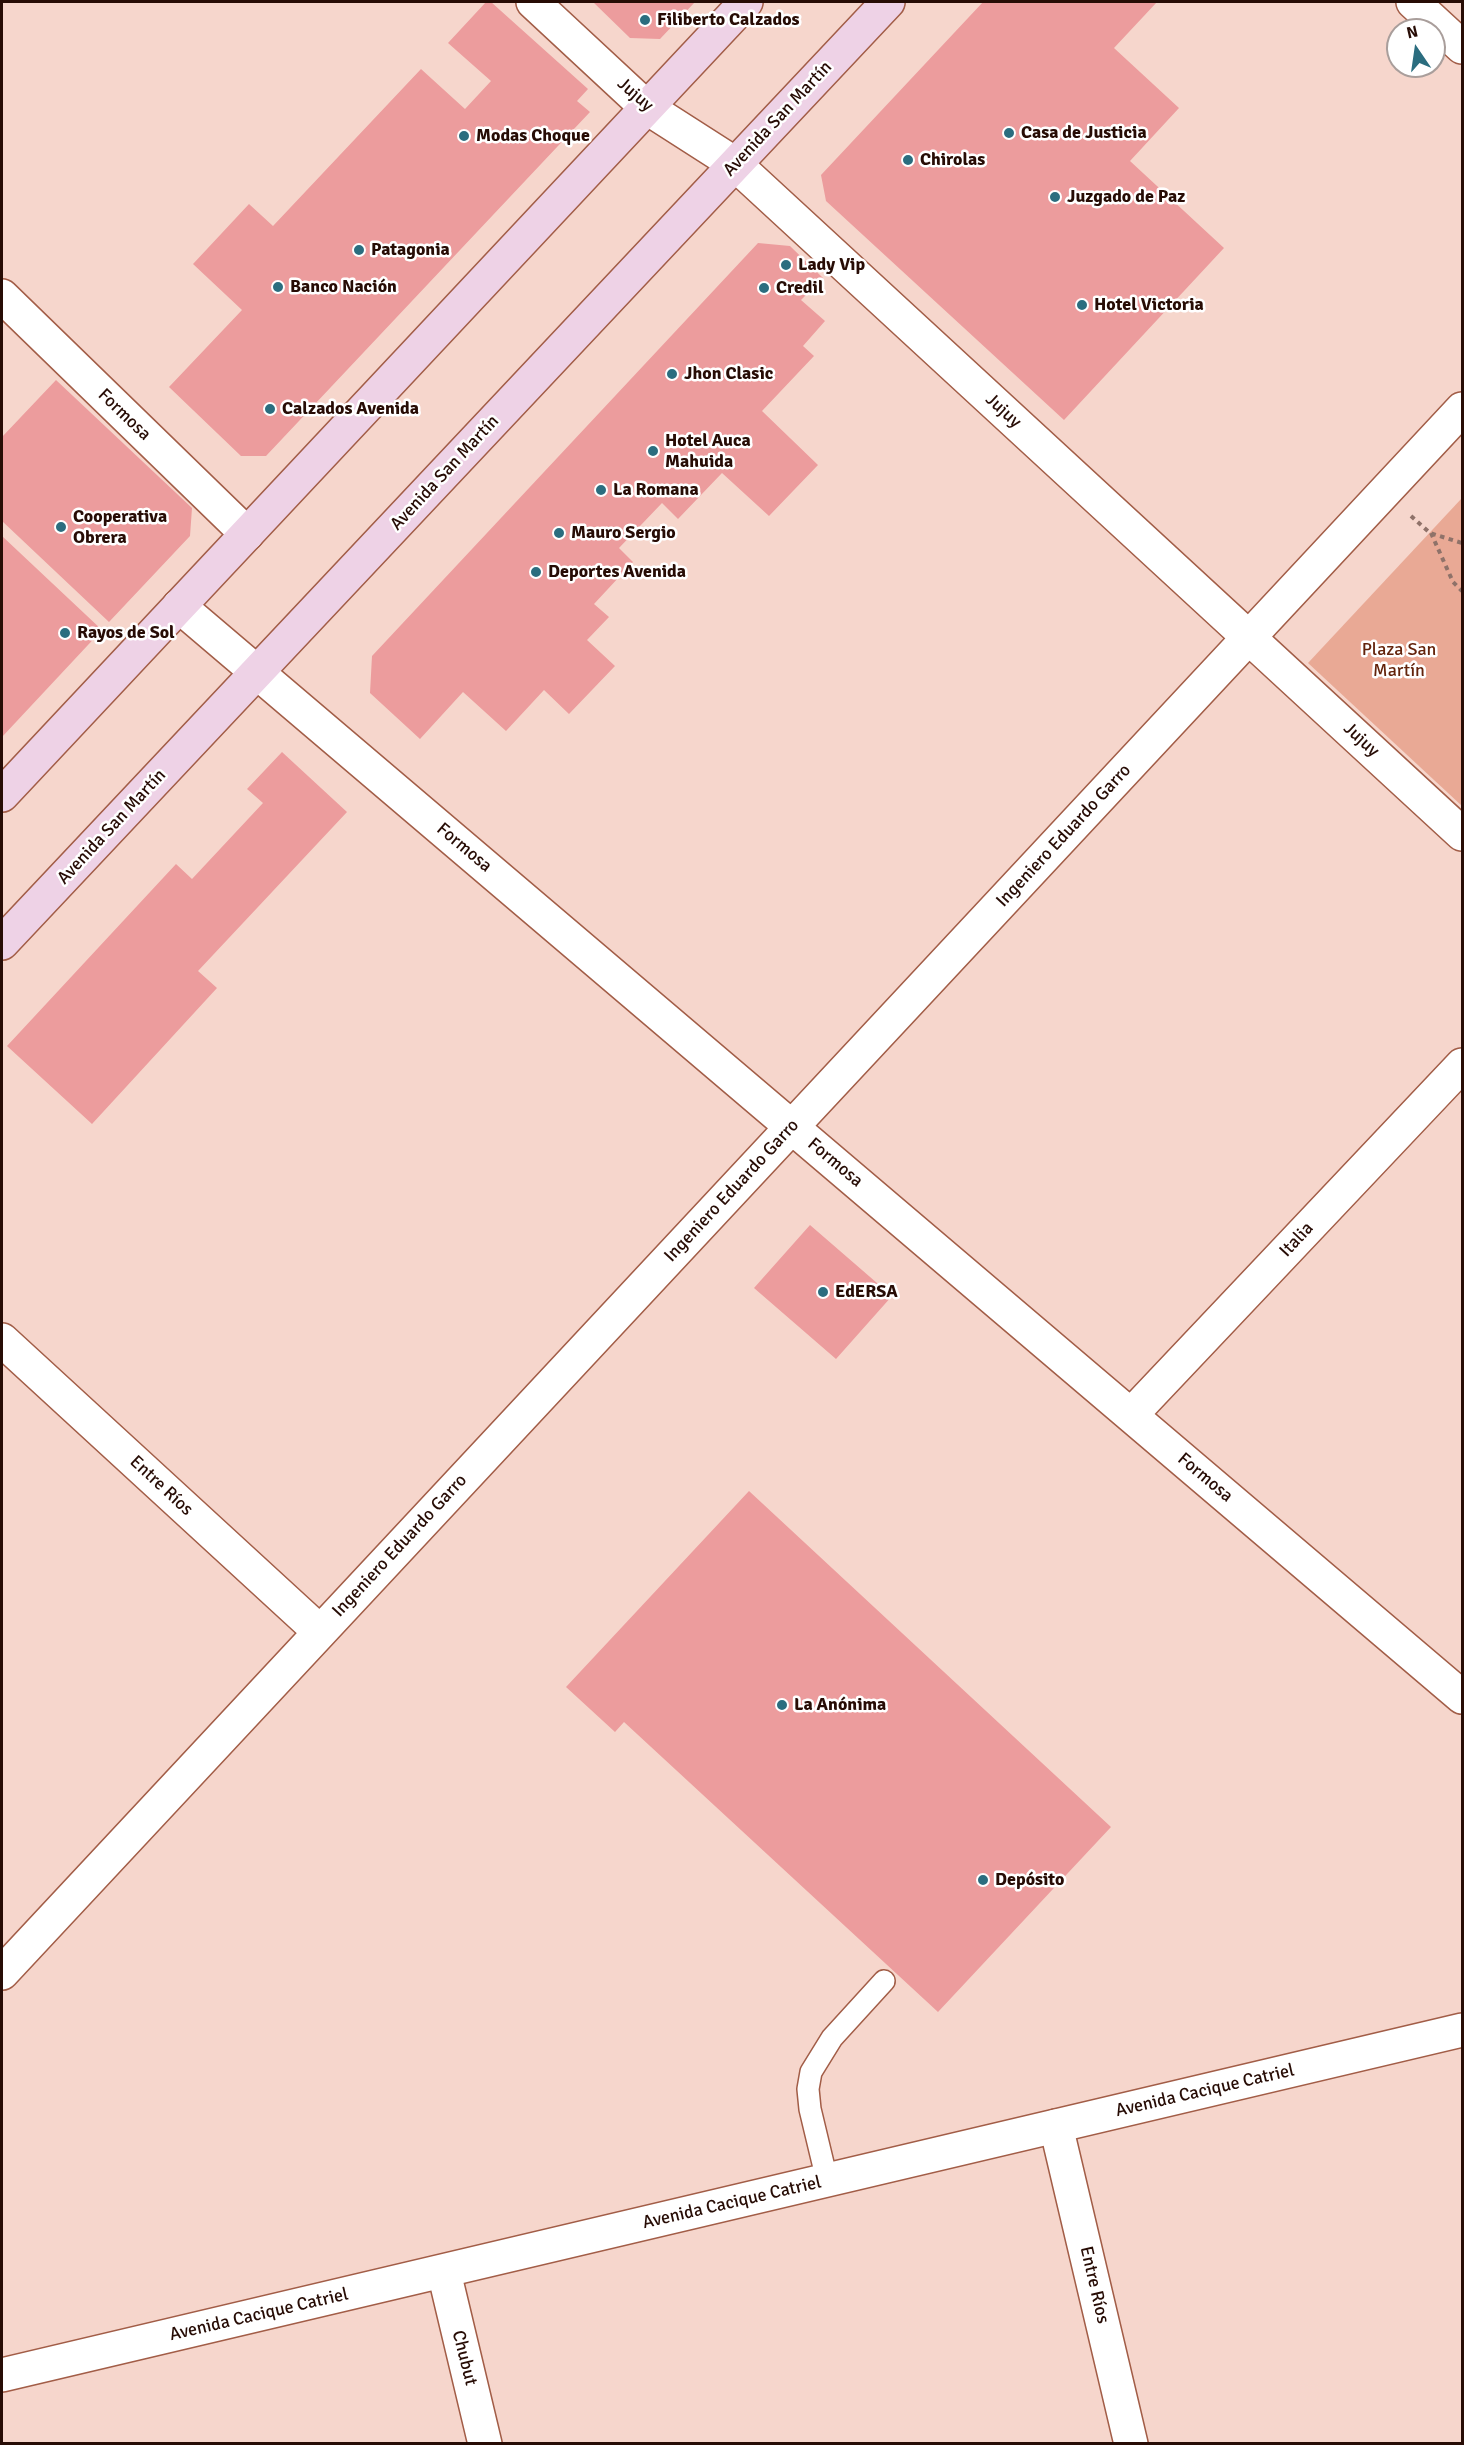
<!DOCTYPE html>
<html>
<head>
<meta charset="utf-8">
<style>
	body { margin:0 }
	#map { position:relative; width:1464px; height:2445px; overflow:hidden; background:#f6d6cc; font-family:Signika,sans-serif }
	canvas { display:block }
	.frame { position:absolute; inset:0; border:3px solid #270c05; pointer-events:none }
	.north { position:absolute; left:1386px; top:18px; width:60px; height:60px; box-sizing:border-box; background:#fff; border:2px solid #a99e9b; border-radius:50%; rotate:347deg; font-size:16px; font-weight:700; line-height:24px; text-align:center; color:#270c05 }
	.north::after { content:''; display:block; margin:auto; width:21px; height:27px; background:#2b6d7f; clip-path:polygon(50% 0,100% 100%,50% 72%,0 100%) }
</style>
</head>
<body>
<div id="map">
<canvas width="1464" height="2445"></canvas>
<div class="frame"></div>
<div class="north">N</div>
</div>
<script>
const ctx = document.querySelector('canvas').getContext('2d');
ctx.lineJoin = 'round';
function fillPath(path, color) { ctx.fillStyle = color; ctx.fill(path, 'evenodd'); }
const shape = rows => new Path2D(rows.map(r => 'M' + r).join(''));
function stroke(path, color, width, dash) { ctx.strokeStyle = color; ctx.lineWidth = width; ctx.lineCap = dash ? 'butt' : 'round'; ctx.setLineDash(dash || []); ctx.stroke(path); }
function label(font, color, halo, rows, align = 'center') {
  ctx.font = font + ' Signika,sans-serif'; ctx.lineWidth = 5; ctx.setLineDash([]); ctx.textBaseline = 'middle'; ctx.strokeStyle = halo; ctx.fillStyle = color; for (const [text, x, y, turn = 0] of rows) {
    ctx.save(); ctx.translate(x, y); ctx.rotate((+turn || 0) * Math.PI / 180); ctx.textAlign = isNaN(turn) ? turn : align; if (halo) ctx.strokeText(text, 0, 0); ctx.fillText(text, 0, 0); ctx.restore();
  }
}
const green = shape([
	[1462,498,1462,806,1308,663]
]);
const building = shape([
	[486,2,491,2,588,89,577,101,590,112,266,456,241,456,169,387,242,310,193,264,249,204,273,226,421,69,465,109,491,81,448,43],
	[593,2,695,2,660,39,630,38],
	[983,2,1157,2,1114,48,1179,108,1130,161,1224,248,1064,420,826,201,821,175],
	[758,243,790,246,823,278,801,300,825,321,803,346,814,356,762,411,818,465,769,516,722,473,678,519,662,503,619,548,633,562,594,604,609,617,587,640,615,666,569,714,544,690,506,731,463,692,420,739,370,693,372,656],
	[56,380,192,508,190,536,109,622,2,521,2,437],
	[2,536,102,630,2,737],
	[282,752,347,812,198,971,217,988,92,1124,7,1046,176,864,192,879,263,803,247,789],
	[810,1225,892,1296,836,1359,754,1288],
	[749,1491,1111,1827,938,2012,624,1722,615,1732,566,1687]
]);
const path = shape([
	[1411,516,1430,533,1462,543],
	[1431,533,1453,582,1462,591]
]);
const service = shape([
	[827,2180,810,2109,808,2089,811,2072,832,2038,884,1981]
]);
const minor = shape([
	[533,2,646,107,735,164,1462,834],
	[2,296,247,534],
	[179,606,1462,1697],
	[2,1340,320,1632],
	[1131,1415,1462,1065],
	[2,1973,1462,409],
	[1056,2126,1131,2444],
	[444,2272,485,2444]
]);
const tertiary = shape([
	[1413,2,1462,47],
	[2,2375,1462,2030]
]);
const secondary = shape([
	[2,795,746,2],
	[2,943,888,2]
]);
const markers = [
	[645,20,6,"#2b6d7f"],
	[1009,133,6,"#2b6d7f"],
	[464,136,6,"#2b6d7f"],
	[908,160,6,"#2b6d7f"],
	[1055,197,6,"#2b6d7f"],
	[359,250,6,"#2b6d7f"],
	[786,265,6,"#2b6d7f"],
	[278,287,6,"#2b6d7f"],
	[764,288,6,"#2b6d7f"],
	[1082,305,6,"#2b6d7f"],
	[672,374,6,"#2b6d7f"],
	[270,409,6,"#2b6d7f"],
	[653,451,6,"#2b6d7f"],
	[601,490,6,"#2b6d7f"],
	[61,527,6,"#2b6d7f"],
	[559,533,6,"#2b6d7f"],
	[536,572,6,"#2b6d7f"],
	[65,633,6,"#2b6d7f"],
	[823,1292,6,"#2b6d7f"],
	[782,1705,6,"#2b6d7f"],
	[983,1880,6,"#2b6d7f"]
];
const poiNames = [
	["Filiberto Calzados",657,20],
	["Casa de Justicia",1021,133],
	["Modas Choque",476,136],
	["Chirolas",920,160],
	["Juzgado de Paz",1067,197],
	["Patagonia",371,250],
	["Lady Vip",798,265],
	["Banco Nación",290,287],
	["Credil",776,288],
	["Hotel Victoria",1094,305],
	["Jhon Clasic",684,374],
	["Calzados Avenida",282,409],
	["Hotel Auca",665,441],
	["Mahuida",665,462],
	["La Romana",613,490],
	["Cooperativa",73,517],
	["Obrera",73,538],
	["Mauro Sergio",571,533],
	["Deportes Avenida",548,572],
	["Rayos de Sol",77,633],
	["EdERSA",835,1292],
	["La Anónima",794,1705],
	["Depósito",995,1880]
];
const streetNames = [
	["Jujuy",635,95,41],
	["Avenida San Martín",778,119,-47],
	["Jujuy",1003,411,43],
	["Formosa",124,415,44],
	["Avenida San Martín",445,473,-47],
	["Jujuy",1361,740,43],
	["Avenida San Martín",112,827,-47],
	["Ingeniero Eduardo Garro",1064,836,-47],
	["Formosa",464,848,40],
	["Formosa",835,1163,40],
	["Ingeniero Eduardo Garro",732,1191,-47],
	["Italia",1297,1240,-47],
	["Formosa",1205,1478,40],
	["Entre Ríos",161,1486,43],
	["Ingeniero Eduardo Garro",400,1546,-47],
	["Avenida Cacique Catriel",1205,2091,-13],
	["Avenida Cacique Catriel",732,2203,-13],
	["Entre Ríos",1094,2285,77],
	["Avenida Cacique Catriel",259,2315,-13],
	["Chubut",464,2358,76]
];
const parkNames = [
	["Plaza San",1399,650],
	["Martín",1399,671]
];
fillPath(green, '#e9a995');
fillPath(building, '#ec9c9d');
stroke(service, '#a25d47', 24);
stroke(minor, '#a25d47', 36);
stroke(tertiary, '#a25d47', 36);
stroke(secondary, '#a25d47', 36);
stroke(path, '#8f7269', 4, [4.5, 4.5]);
stroke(service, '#fff', 21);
stroke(minor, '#fff', 33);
stroke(tertiary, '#fff', 33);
stroke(secondary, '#eed2e6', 33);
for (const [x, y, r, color] of markers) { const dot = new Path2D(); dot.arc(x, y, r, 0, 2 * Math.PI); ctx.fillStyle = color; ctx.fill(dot); stroke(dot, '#fff', 2); }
label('bold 18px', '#270c05', '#fff', poiNames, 'left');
label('18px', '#270c05', '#fff', streetNames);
label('18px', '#63230b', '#fff', parkNames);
</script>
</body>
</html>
